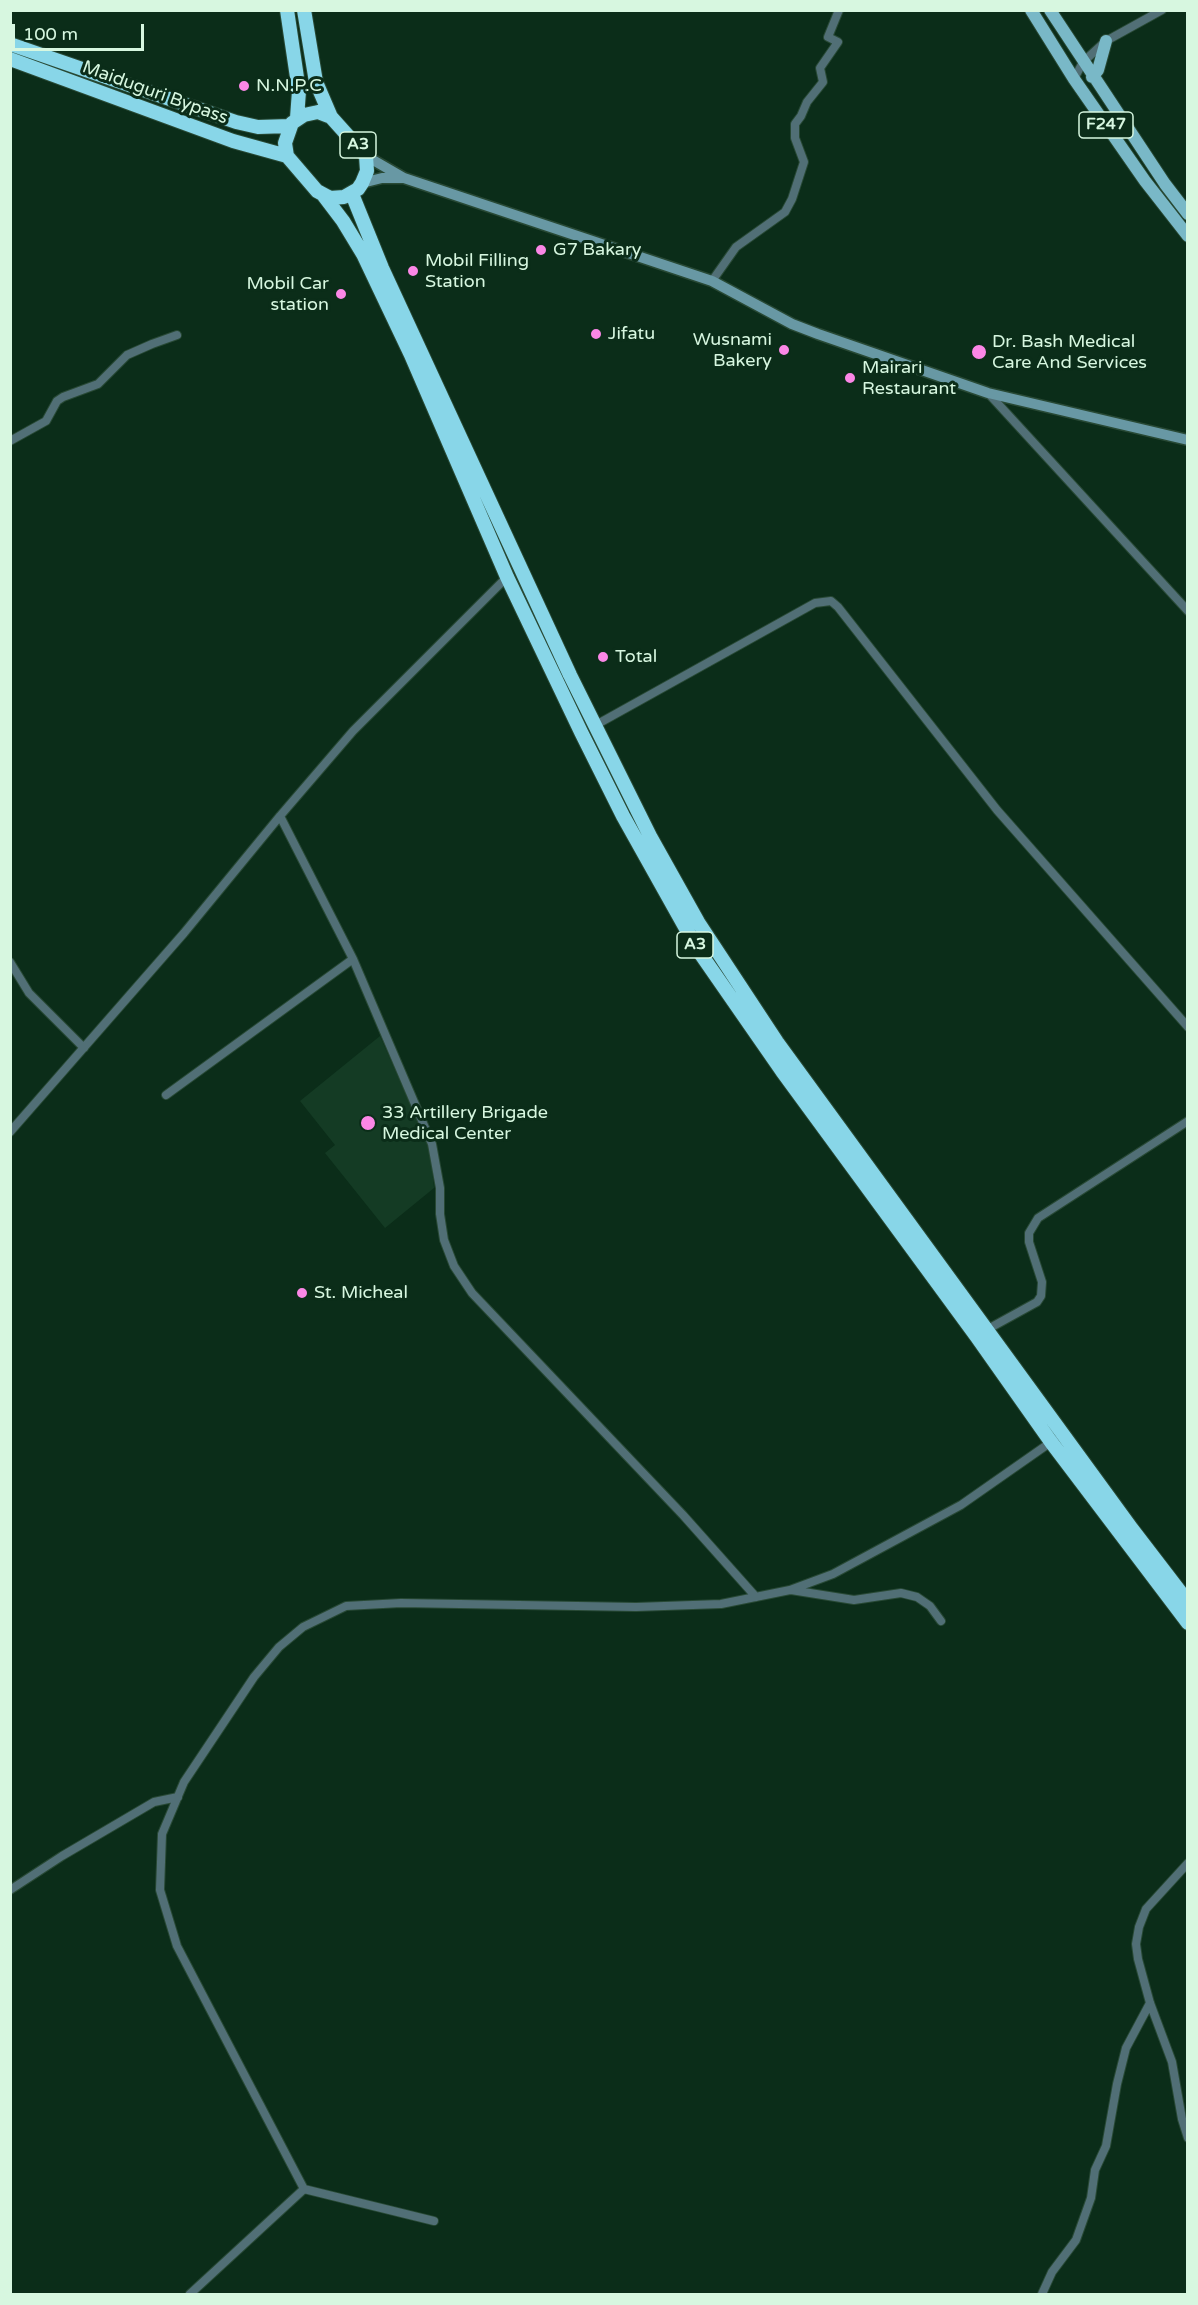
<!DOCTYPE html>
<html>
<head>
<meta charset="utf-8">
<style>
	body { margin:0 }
	#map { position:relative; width:1198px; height:2305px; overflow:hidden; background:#0b2d19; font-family:"Varela Round",sans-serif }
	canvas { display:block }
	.frame { position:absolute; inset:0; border:12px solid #d7f7e0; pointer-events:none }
	.scale { position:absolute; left:12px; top:24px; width:132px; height:27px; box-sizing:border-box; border:3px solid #d7f7e0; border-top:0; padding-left:8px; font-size:18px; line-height:21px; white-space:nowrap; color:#d7f7e0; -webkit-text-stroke:4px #0b2d19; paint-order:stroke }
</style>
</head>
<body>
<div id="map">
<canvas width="1198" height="2305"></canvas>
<div class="frame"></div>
<div class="scale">100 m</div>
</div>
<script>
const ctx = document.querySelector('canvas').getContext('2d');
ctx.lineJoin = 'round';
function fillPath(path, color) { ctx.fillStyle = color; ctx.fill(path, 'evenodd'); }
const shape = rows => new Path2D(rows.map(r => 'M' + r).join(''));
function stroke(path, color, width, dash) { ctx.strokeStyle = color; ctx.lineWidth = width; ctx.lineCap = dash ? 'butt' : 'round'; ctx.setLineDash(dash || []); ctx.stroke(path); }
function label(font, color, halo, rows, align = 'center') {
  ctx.font = font + ' "Varela Round",sans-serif'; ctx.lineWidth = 6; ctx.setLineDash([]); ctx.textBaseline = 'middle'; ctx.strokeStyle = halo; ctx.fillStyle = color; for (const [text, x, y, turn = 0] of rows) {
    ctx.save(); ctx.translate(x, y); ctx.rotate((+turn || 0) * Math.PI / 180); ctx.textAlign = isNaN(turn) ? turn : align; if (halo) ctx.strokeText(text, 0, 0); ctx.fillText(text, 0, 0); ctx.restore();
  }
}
const built = shape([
	[380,1036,430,1149,434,1188,385,1228,325,1153,335,1145,300,1101]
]);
const street = shape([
	[1074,79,1083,62,1106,41,1162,10],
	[712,281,736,247,785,212,792,199,804,162,795,138,795,124,801,116,807,102,823,82,820,68,838,42,828,37,839,10],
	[989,394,1188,611],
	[10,441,46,421,57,401,63,397,98,384,127,355,152,344,177,335],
	[594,726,815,603,831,601,838,607,997,810,1188,1027],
	[280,816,353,959,432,1144,440,1188,440,1214,444,1240,454,1266,472,1293,683,1515,756,1597],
	[10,962,29,993,84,1048],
	[166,1095,353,959],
	[10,1132,184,933,280,816,353,731,507,577],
	[988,1329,1037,1302,1041,1296,1042,1282,1029,1242,1029,1233,1038,1218,1188,1121],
	[791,1590,854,1600,901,1593,917,1597,930,1606,941,1621],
	[1188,1863,1146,1909,1139,1927,1136,1944,1138,1959,1150,2003,1172,2062,1182,2119,1188,2138],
	[10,1890,62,1856,154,1802,178,1797],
	[304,2189,434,2221],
	[190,2294,304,2189,177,1946,160,1890,162,1834,184,1782,254,1677,279,1647,303,1627,346,1606,401,1603,636,1607,721,1604,790,1590,833,1574,961,1505,1054,1440],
	[1042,2294,1052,2272,1076,2240,1091,2198,1095,2170,1106,2146,1117,2084,1126,2048,1150,2003]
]);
const secondary = shape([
	[366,156,404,178,712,281,792,324,818,334,988,393,1188,440],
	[362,183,382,178,404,178]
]);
const primary = shape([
	[1031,10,1074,79,1145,181,1188,236],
	[1050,10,1165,184,1188,214],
	[1092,77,1098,70,1106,41]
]);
const highway = shape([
	[287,10,299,91,297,118],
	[304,10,316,82,331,117],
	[10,44,236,122,258,127,290,126],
	[10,59,233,141,287,156],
	[318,112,331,117,366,156,367,171,362,183,358,189,344,197,330,198,317,191,287,156,285,143,292,123,304,115,318,112],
	[352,194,382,268,570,675,651,838,698,922,777,1042,1132,1529,1188,1602],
	[324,196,343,221,363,254,411,355,507,577,581,732,623,816,698,950,782,1071,977,1337,1051,1442,1188,1623]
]);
const markers = [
	[244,86,6,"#fb87e6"],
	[541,250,6,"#fb87e6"],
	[413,271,6,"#fb87e6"],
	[341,294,6,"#fb87e6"],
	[596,334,6,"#fb87e6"],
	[784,350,6,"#fb87e6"],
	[979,352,8,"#fb87e6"],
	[850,378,6,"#fb87e6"],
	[603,657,6,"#fb87e6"],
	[368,1123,8,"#fb87e6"],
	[302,1293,6,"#fb87e6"]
];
const shields = [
	[1106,125,54],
	[358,145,36],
	[695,945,36]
];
const shieldNames = [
	["F247",1106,125],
	["A3",358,145],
	["A3",695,945]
];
const poiNames = [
	["N.N.P.C",256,86],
	["G7 Bakary",553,250],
	["Mobil Filling",425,261],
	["Station",425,282],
	["Mobil Car",329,284,"right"],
	["station",329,305,"right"],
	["Jifatu",608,334],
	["Wusnami",772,340,"right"],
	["Bakery",772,361,"right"],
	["Dr. Bash Medical",992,342],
	["Care And Services",992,363],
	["Mairari",862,368],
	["Restaurant",862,389],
	["Total",615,657],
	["33 Artillery Brigade",382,1113],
	["Medical Center",382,1134],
	["St. Micheal",314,1293]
];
const streetNames = [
	["Maiduguri Bypass",155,93,20]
];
fillPath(built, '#143b24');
stroke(street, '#284935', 10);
stroke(secondary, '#284935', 13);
stroke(primary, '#284935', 14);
stroke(highway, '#284935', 16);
stroke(street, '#516f76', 8);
stroke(secondary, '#6898a4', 10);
stroke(primary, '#79b8c7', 12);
stroke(highway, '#88d6e8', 14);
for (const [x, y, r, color] of markers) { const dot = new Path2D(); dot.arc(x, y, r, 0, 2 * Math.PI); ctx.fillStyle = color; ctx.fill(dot); stroke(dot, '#0b2d19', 2); }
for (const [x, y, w] of shields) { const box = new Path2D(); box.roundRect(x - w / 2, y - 13, w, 26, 4.5); ctx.fillStyle = '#0b2d19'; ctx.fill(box); stroke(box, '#d7f7e0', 1.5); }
label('bold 16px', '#d7f7e0', null, shieldNames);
label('18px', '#d7f7e0', '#0b2d19', poiNames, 'left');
label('18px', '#d7f7e0', '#0b2d19', streetNames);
</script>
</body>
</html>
